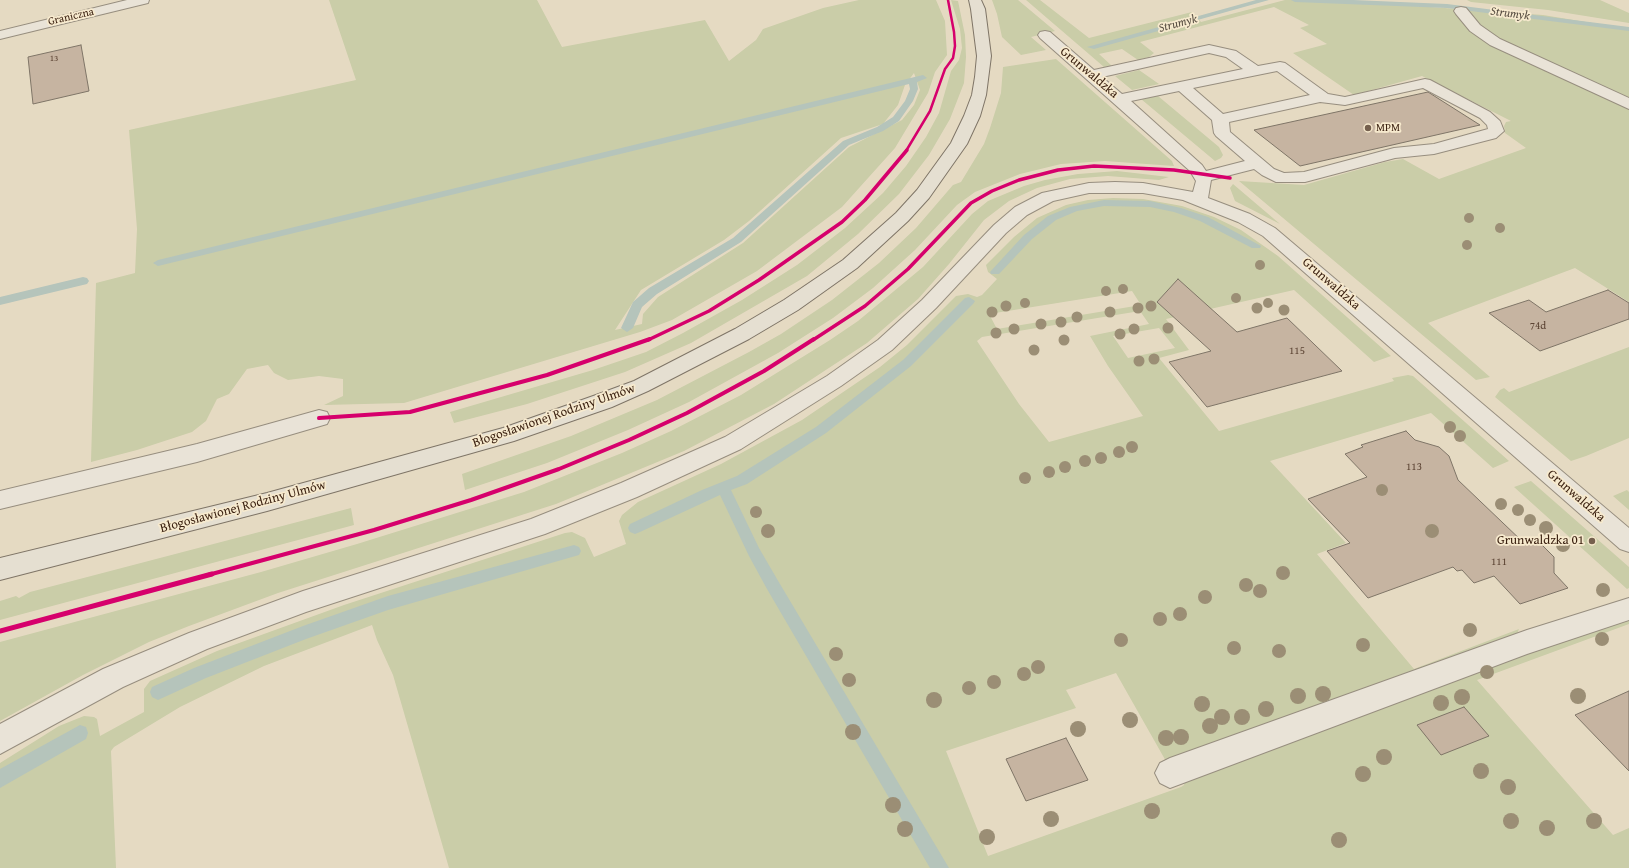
<!DOCTYPE html>
<html>
<head>
<meta charset="utf-8">
<style>
	body { margin:0 }
	canvas { display:block; background:#e5dac2 }
</style>
</head>
<body>
<canvas width="1629" height="868"></canvas>
<script>
const ctx = document.querySelector('canvas').getContext('2d');
ctx.lineJoin = 'round';
function fillPath(path, color) { ctx.fillStyle = color; ctx.fill(path, 'evenodd'); }
const shape = rows => new Path2D(rows.map(r => 'M' + r).join(''));
function stroke(path, color, width, dash) { ctx.strokeStyle = color; ctx.lineWidth = width; ctx.lineCap = dash ? 'butt' : 'round'; ctx.setLineDash(dash || []); ctx.stroke(path); }
function label(font, color, halo, rows, align = 'center') {
  ctx.font = font + ' "Gentium Book Plus",serif'; ctx.lineWidth = 3.5; ctx.setLineDash([]); ctx.textBaseline = 'middle'; ctx.strokeStyle = halo; ctx.fillStyle = color; for (const [text, x, y, turn = 0] of rows) {
    ctx.save(); ctx.translate(x, y); ctx.rotate((+turn || 0) * Math.PI / 180); ctx.textAlign = isNaN(turn) ? turn : align; if (halo) ctx.strokeText(text, 0, 0); ctx.fillText(text, 0, 0); ctx.restore();
  }
}
const green = shape([
	[329,0,537,0,562,47,705,20,729,61,756,40,763,29,823,8,859,0,936,0,945,21,947,55,935,72,928,93,895,148,842,207,757,271,672,320,640,332,404,403,324,405,343,396,343,379,319,376,288,380,274,373,268,365,247,369,229,394,217,399,206,421,192,432,137,450,91,462,96,283,135,273,137,229,129,130,356,80],
	[914,73,920,90,914,105,902,120,849,147,743,243,658,297,643,314,642,324,615,330,641,290,724,240,749,221,841,138,883,124,898,105,905,85],
	[951,0,958,1,965,35,966,57,964,83,950,119,929,155,899,194,858,234,807,276,691,343,625,372,527,404,454,423,450,412,593,370,646,352,683,333,742,300,797,265,845,228,883,193,906,166,926,137,939,113,951,71,959,60,962,48,960,29],
	[992,0,1018,0,1055,31,1031,37,1046,50,1021,55,1002,37,997,14],
	[1026,0,1040,0,1089,38,1192,12,1201,22,1285,0,1331,0,1543,15,1629,29,1629,302,1575,268,1428,323,1490,377,1476,380,1239,181,1304,185,1385,162,1403,159,1439,179,1526,148,1505,133,1504,126,1506,122,1511,121,1422,76,1354,95,1293,53,1327,44,1300,28,1309,25,1274,7,1140,42,1154,53,1149,57,1138,60,1122,49,1099,54,1112,66,1104,67],
	[1467,0,1600,0,1629,13,1629,23,1548,10,1471,2],
	[1056,59,1172,161,1174,166,1105,161,1061,164,1020,174,975,192,957,205,915,250,873,288,833,318,778,353,689,402,628,430,547,463,465,490,462,474,571,436,657,400,749,352,781,334,832,300,879,263,916,228,953,185,961,182,984,144,990,128,1001,93,1003,67],
	[1139,70,1159,84,1132,90,1115,76],
	[1158,96,1219,147,1223,155,1221,158,1215,161,1141,99],
	[1117,171,1169,177,1159,180,1108,176,1070,179,1037,188,1009,201,984,220,949,264,918,299,867,343,774,404,684,451,556,504,278,593,189,626,149,642,83,675,0,721,0,642,261,572,357,544,524,492,622,453,671,431,741,395,830,340,858,321,923,267,972,214,988,201,1024,186,1045,180,1078,174],
	[1233,184,1280,224,1235,201,1230,188],
	[1113,198,1143,199,1182,206,1214,217,1241,230,1278,256,1391,356,1374,362,1294,290,1166,319,1189,350,1159,358,1219,431,1394,381,1392,378,1408,375,1413,376,1509,461,1493,468,1431,413,1270,461,1346,543,1317,554,1414,669,1519,629,1517,634,1167,763,1116,673,1066,690,1076,708,946,751,988,856,1181,787,1184,785,1186,776,1629,618,1629,624,1477,680,1613,835,1629,828,1629,868,449,868,393,675,377,640,372,625,264,666,180,707,114,747,111,751,116,868,0,868,0,763,59,726,84,716,94,717,97,719,100,736,144,712,144,689,150,681,217,651,344,605,565,533,572,532,585,538,594,557,626,544,619,521,622,515,638,502,721,464,802,420,880,367,907,345,956,296,968,294,977,297,982,295,997,279,988,272,986,265,1014,237,1037,218,1066,205,1088,200],
	[1132,291,1141,305,997,329,989,314],
	[1140,311,1149,324,1090,336,1108,366,1143,416,1049,442,1019,404,977,341,982,337],
	[1159,328,1175,348,1128,358,1113,336],
	[1629,347,1629,438,1586,456,1571,461,1495,397,1500,390,1504,388,1509,392],
	[1531,481,1629,567,1629,588,1627,589,1514,487],
	[1627,490,1629,492,1629,510,1613,496],
	[351,508,354,525,0,620,0,601,16,596,19,598,30,592]
]);
const stream = shape([
	[1256,0,1269,0,1094,49,1087,47,1256,0],
	[1291,0,1353,0,1447,4,1629,27,1629,31,1447,8,1295,2,1291,0],
	[923,75,927,78,917,82,918,89,913,101,899,121,883,131,849,145,741,242,657,294,642,307,633,328,627,332,621,328,633,302,649,288,733,238,843,141,877,127,893,117,905,101,910,89,909,84,158,266,153,263,158,260,923,75],
	[1104,200,1150,201,1181,208,1208,217,1261,246,1260,248,1252,248,1200,221,1174,212,1150,207,1104,206,1077,211,1056,220,1032,239,999,274,991,274,990,272,1024,235,1048,216,1070,207,1104,200],
	[83,277,87,278,89,281,87,284,0,305,0,297,83,277],
	[969,297,975,301,973,304,911,366,826,433,747,484,731,490,759,548,777,579,949,868,930,868,767,589,749,556,720,495,640,532,635,534,630,532,628,528,630,524,702,490,737,476,816,427,903,360,965,298,969,297],
	[574,545,579,547,581,551,579,555,388,610,306,639,206,678,158,700,152,697,150,692,152,687,194,668,303,626,388,596,574,545],
	[80,725,86,727,88,733,86,739,0,788,0,769,80,725]
]);
const building = shape([
	[81,45,89,91,33,104,28,57,81,45],
	[1428,92,1480,125,1300,166,1254,130,1428,92],
	[1178,279,1237,332,1287,318,1342,371,1207,407,1169,362,1211,351,1157,302,1178,279],
	[1608,290,1629,303,1629,319,1540,351,1489,313,1529,300,1546,312,1608,290],
	[1406,431,1415,440,1439,447,1449,456,1458,480,1525,544,1537,540,1554,557,1554,573,1568,588,1520,604,1494,576,1474,583,1462,570,1457,571,1453,567,1368,598,1327,551,1350,543,1308,499,1367,477,1345,454,1363,447,1361,445,1406,431],
	[1629,691,1629,771,1575,715,1629,691],
	[1464,707,1489,736,1441,755,1417,725,1464,707],
	[1066,738,1088,780,1026,801,1006,759,1066,738]
]);
const minor = shape([
	[127,0,149,0,148,3,0,39,0,31,127,0],
	[1461,7,1466,8,1480,25,1500,39,1629,98,1629,109,1490,45,1470,31,1456,14,1454,11,1456,8,1461,7],
	[1045,31,1050,32,1094,70,1209,45,1236,51,1258,66,1280,62,1285,63,1328,94,1345,97,1425,79,1430,80,1490,112,1500,121,1504,131,1496,138,1434,154,1395,158,1305,182,1276,182,1262,175,1254,169,1211,180,1208,198,1250,214,1275,228,1629,528,1629,552,1620,549,1263,236,1238,222,1183,200,1143,193,1089,193,1053,201,1027,215,1006,233,936,308,892,350,841,386,741,449,637,497,545,534,306,612,207,649,123,687,0,754,0,724,103,669,189,633,303,591,531,519,621,483,725,437,827,376,878,340,922,300,994,225,1015,207,1042,193,1089,183,1115,182,1143,183,1193,192,1196,181,1190,171,1040,38,1038,35,1040,32,1045,31],
	[1209,53,1226,57,1243,69,1122,94,1102,77,1209,53],
	[1277,71,1310,95,1223,114,1193,88,1277,71],
	[1423,88,1480,118,1487,125,1488,129,1434,144,1394,148,1304,172,1284,173,1274,169,1230,132,1229,122,1320,102,1345,105,1423,88],
	[1179,91,1212,120,1214,133,1216,136,1245,161,1206,171,1202,165,1131,101,1179,91],
	[319,410,327,412,330,418,327,424,197,462,0,509,0,491,197,444,319,410],
	[1629,598,1629,620,1527,654,1170,788,1160,783,1155,773,1160,763,1170,758,1527,630,1629,598]
]);
const major = shape([
	[969,0,981,0,985,9,991,56,986,95,980,116,967,144,929,198,908,221,857,268,798,310,749,339,648,391,612,407,514,441,267,511,0,580,0,558,267,493,503,428,596,395,634,381,735,329,784,300,843,260,896,213,917,190,951,143,964,116,972,95,975,77,977,56,971,9,969,0]
]);
const cyclewayFar3 = shape([
	[906,151,930,111,945,69,953,58,955,46,954,32,948,0]
]);
const cyclewayFar2 = shape([
	[648,340,709,311,759,280,842,222,865,200,907,150],
	[813,340,865,306,908,269,971,203,992,191,1019,180,1058,170,1094,166,1174,170,1230,178]
]);
const cyclewayFar1 = shape([
	[319,418,410,412,547,375,650,339],
	[208,575,374,530,471,500,559,469,629,440,687,413,764,371,814,339]
]);
const cycleway = shape([
	[0,631,212,574]
]);
const trees = [
	[1469,218,5],
	[1500,228,5],
	[1467,245,5],
	[1260,265,5],
	[1123,289,5],
	[1106,291,5],
	[1236,298,5],
	[1025,303,5],
	[1268,303,5],
	[1006,306,5.5],
	[1151,306,5.5],
	[1138,308,5.5],
	[1257,308,5.5],
	[1284,310,5.5],
	[992,312,5.5],
	[1110,312,5.5],
	[1077,317,5.5],
	[1061,322,5.5],
	[1041,324,5.5],
	[1168,328,5.5],
	[1014,329,5.5],
	[1134,329,5.5],
	[996,333,5.5],
	[1120,334,5.5],
	[1064,340,5.5],
	[1034,350,5.5],
	[1154,359,5.5],
	[1139,361,5.5],
	[1450,427,6],
	[1460,436,6],
	[1132,447,6],
	[1119,452,6],
	[1101,458,6],
	[1085,461,6],
	[1065,467,6],
	[1049,472,6],
	[1025,478,6],
	[1382,490,6],
	[1501,504,6],
	[1518,510,6],
	[756,512,6],
	[1530,520,6],
	[1546,528,7],
	[768,531,7],
	[1432,531,7],
	[1563,545,7],
	[1283,573,7],
	[1246,585,7],
	[1603,590,7],
	[1260,591,7],
	[1205,597,7],
	[1180,614,7],
	[1160,619,7],
	[1470,630,7],
	[1602,639,7],
	[1121,640,7],
	[1363,645,7],
	[1234,648,7],
	[1279,651,7],
	[836,654,7],
	[1038,667,7],
	[1487,672,7],
	[1024,674,7],
	[849,680,7],
	[994,682,7],
	[969,688,7],
	[1323,694,8],
	[1298,696,8],
	[1578,696,8],
	[1462,697,8],
	[934,700,8],
	[1441,703,8],
	[1202,704,8],
	[1266,709,8],
	[1222,717,8],
	[1242,717,8],
	[1130,720,8],
	[1210,726,8],
	[1078,729,8],
	[853,732,8],
	[1181,737,8],
	[1166,738,8],
	[1384,757,8],
	[1481,771,8],
	[1363,774,8],
	[1508,787,8],
	[893,805,8],
	[1152,811,8],
	[1051,819,8],
	[1511,821,8],
	[1594,821,8],
	[1547,828,8],
	[905,829,8],
	[987,837,8],
	[1339,840,8]
];
const markers = [
	[1368,128,4,"#75604e"],
	[1592,541,4,"#75604e"]
];
const farNumbernames = [
	["13",54,59]
];
const farStreetnames = [
	["Graniczna",71,17,-13]
];
const farPoinames = [
	["MPM",1376,128]
];
const numberNames = [
	["74d",1538,326],
	["115",1297,351],
	["113",1414,467],
	["111",1499,562]
];
const farWaternames = [
	["Strumyk",1510,14,7],
	["Strumyk",1178,24,-15]
];
const streetNames = [
	["Grunwaldzka",1089,73,40],
	["Grunwaldzka",1331,284,41],
	["Błogosławionej Rodziny Ulmów",554,416,-19],
	["Grunwaldzka",1576,496,41],
	["Błogosławionej Rodziny Ulmów",243,507,-15]
];
const poiNames = [
	["Grunwaldzka 01",1584,541]
];
fillPath(green, '#cacda8');
fillPath(stream, '#b5c4bb');
fillPath(building, '#c6b4a1');
stroke(building, '#7f7567', 1);
stroke(minor, '#978e7f', 2);
stroke(major, '#7f7567', 2);
fillPath(minor, '#e9e3d7');
fillPath(major, '#e5dfd1');
stroke(cyclewayFar3, '#d6006c', 2.5);
stroke(cyclewayFar2, '#d6006c', 3.5);
stroke(cyclewayFar1, '#d6006c', 4);
stroke(cycleway, '#d6006c', 5);
ctx.fillStyle = '#9b8e75';
for (const [x, y, r] of trees) { ctx.beginPath(); ctx.arc(x, y, r, 0, 2 * Math.PI); ctx.fill(); }
for (const [x, y, r, color] of markers) { const dot = new Path2D(); dot.arc(x, y, r, 0, 2 * Math.PI); ctx.fillStyle = color; ctx.fill(dot); stroke(dot, '#f7eace', 1.5); }
label('9px', '#5c4434', null, farNumbernames);
label('11px', '#391f0f', '#f7eace', farStreetnames);
label('11px', '#391f0f', '#f7eace', farPoinames, 'left');
label('11px', '#5c4434', null, numberNames);
label('italic 12px', '#584e42', '#f7eace', farWaternames);
label('13px', '#391f0f', '#f7eace', streetNames);
label('13px', '#391f0f', '#f7eace', poiNames, 'right');
</script>
</body>
</html>
